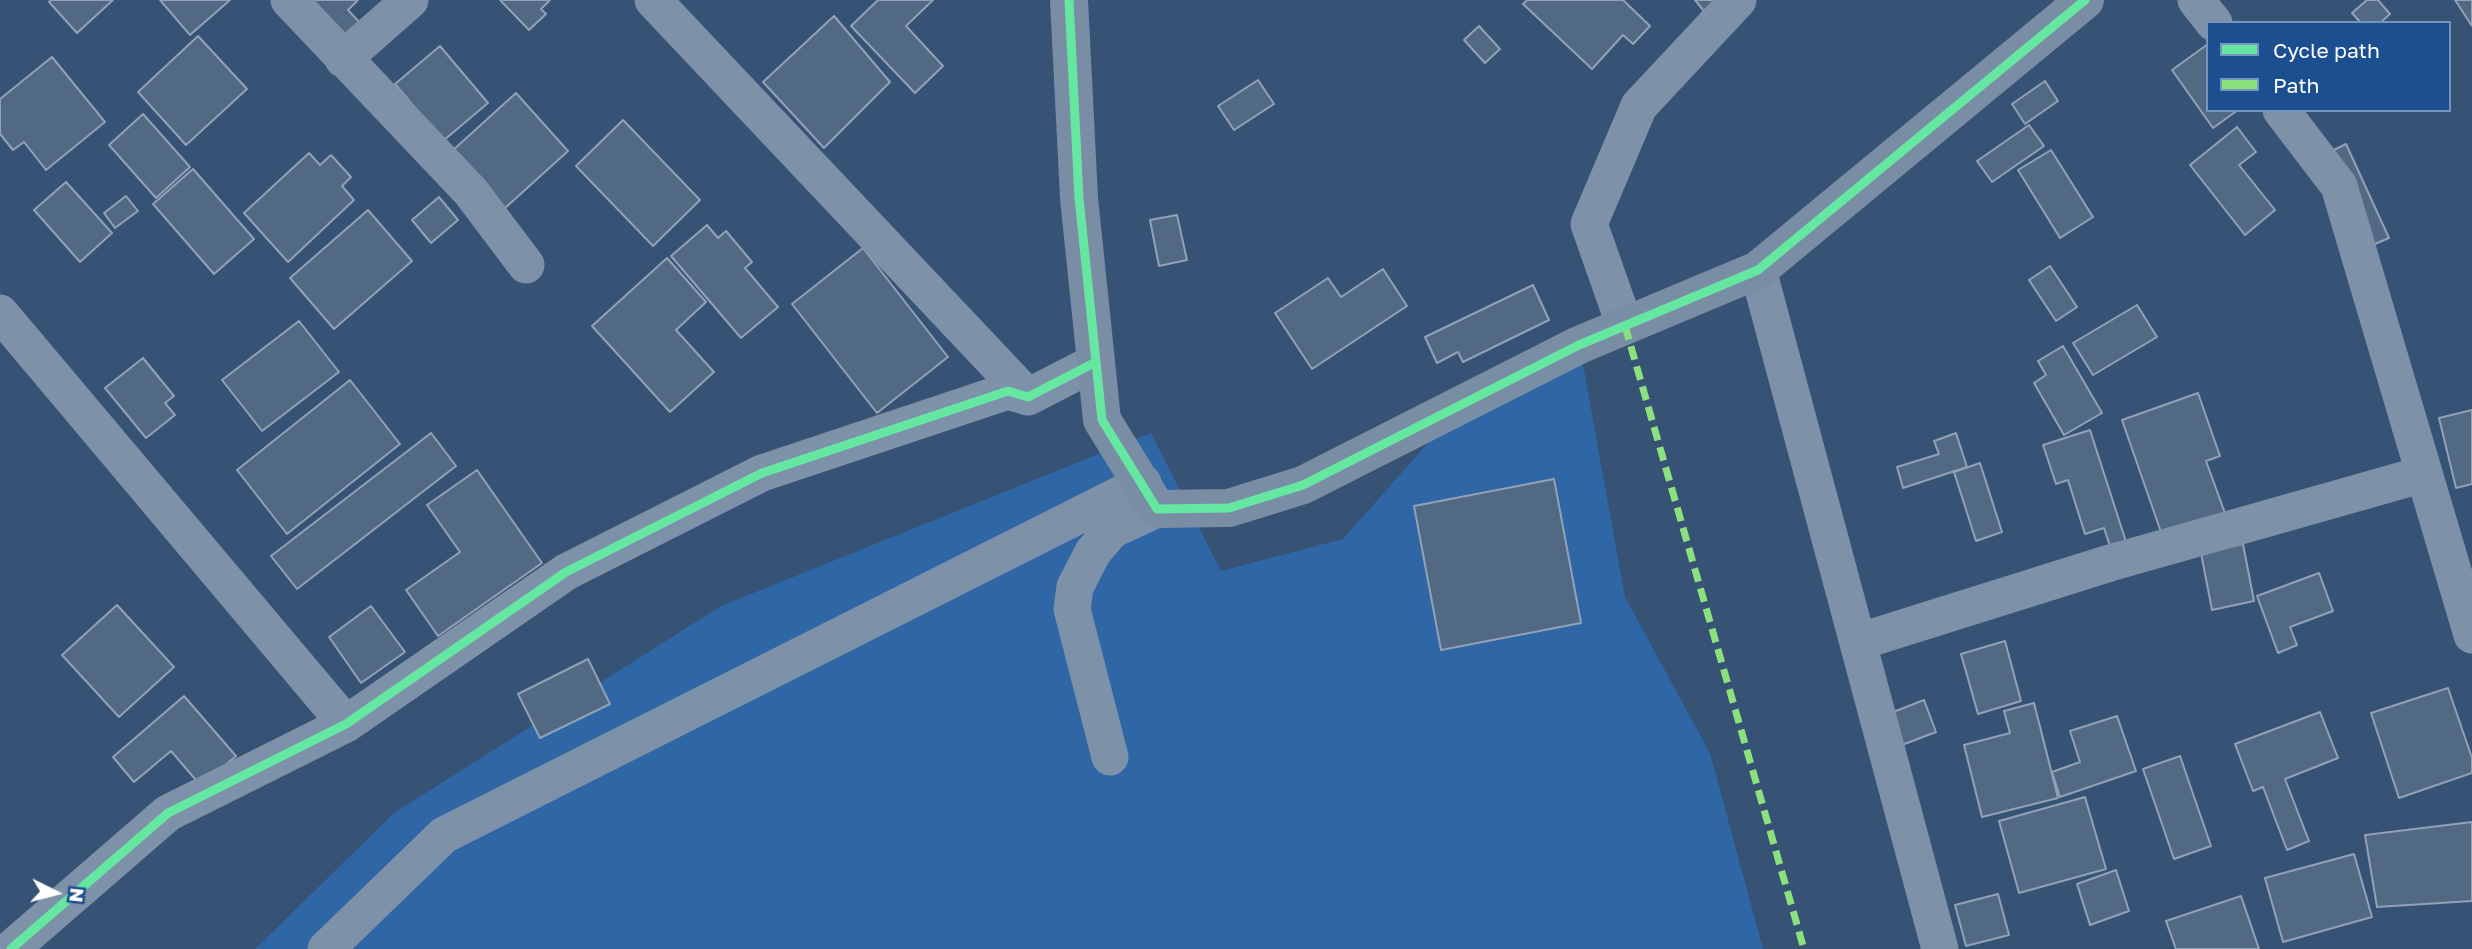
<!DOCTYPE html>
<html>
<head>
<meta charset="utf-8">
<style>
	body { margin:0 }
	#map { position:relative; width:2472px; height:949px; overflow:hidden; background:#365274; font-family:"Golos Text",sans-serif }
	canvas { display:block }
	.legend { position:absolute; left:2206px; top:21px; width:245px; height:91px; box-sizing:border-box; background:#1b4f8f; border:2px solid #7695bc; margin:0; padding:9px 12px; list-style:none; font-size:21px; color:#fff }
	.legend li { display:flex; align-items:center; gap:14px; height:35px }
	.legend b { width:35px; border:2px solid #7695bc }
	.north { position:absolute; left:21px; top:858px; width:70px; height:70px; -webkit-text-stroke:5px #1b4f8f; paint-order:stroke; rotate:96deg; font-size:19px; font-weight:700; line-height:28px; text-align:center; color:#fff }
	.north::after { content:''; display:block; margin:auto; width:24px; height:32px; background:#fff; clip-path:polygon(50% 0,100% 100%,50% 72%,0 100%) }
</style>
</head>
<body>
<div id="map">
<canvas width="2472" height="949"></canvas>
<ul class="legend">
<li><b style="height:9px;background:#66e7a1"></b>Cycle path</li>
<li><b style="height:9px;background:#8de07e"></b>Path</li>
</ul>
<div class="north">N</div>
</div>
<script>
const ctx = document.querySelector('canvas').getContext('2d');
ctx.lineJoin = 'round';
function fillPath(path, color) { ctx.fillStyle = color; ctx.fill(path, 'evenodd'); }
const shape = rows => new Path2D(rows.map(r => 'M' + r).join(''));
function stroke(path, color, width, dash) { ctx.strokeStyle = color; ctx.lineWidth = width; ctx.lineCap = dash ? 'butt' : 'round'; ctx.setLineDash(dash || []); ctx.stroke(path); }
const green = shape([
	[1580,348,1625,597,1710,753,1763,949,255,949,394,813,721,606,1151,433,1221,571,1343,539,1458,409]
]);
const building = shape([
	[51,0,113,0,77,33,49,2,51,0],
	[160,0,230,0,190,35,160,0],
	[306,0,358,0,348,10,361,24,344,40,306,0],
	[500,0,550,0,541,9,546,14,529,30,500,0],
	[878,0,933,0,906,26,943,66,915,93,851,26,878,0],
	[1527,0,1623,0,1650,26,1633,44,1623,35,1592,69,1523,4,1527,0],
	[1695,0,1736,0,1712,21,1695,0],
	[2367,0,2378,0,2390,14,2380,23,2361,23,2352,13,2367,0],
	[2455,0,2472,0,2472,26,2455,0],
	[834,16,890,82,824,148,763,82,834,16],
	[1479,26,1500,49,1485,63,1464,40,1479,26],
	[198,36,247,89,186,145,138,92,198,36],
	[2208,44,2208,110,2238,110,2213,128,2172,70,2208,44],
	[440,46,488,103,443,141,395,84,440,46],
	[52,57,105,122,46,170,24,142,13,150,0,134,0,99,52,57],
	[1258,80,1274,104,1234,130,1218,106,1258,80],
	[2045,81,2058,101,2025,124,2012,104,2045,81],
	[516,93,568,151,504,209,452,151,516,93],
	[143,114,190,167,156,198,109,145,143,114],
	[623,120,700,200,653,246,576,166,623,120],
	[2029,125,2044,146,1992,182,1977,161,2029,125],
	[2237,127,2256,152,2239,165,2275,210,2245,235,2190,165,2237,127],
	[2346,144,2389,238,2368,247,2326,154,2346,144],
	[2051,150,2093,217,2060,238,2018,170,2051,150],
	[309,153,320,165,331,155,351,177,342,186,354,200,288,262,244,213,309,153],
	[193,169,254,239,214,274,153,204,193,169],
	[66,182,112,233,80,262,34,210,66,182],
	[126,196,138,211,115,228,104,213,126,196],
	[439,197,458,220,431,243,412,220,439,197],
	[368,210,412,261,334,329,290,278,368,210],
	[1177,215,1187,260,1159,266,1150,220,1177,215],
	[707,225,718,238,726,231,752,262,745,268,778,307,741,338,671,256,707,225],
	[863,248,948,357,877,413,792,304,863,248],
	[667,258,706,302,676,330,714,372,670,412,592,326,667,258],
	[2050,266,2077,307,2056,321,2029,280,2050,266],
	[1383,269,1407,306,1312,369,1275,313,1328,278,1341,297,1383,269],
	[1533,285,1549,320,1463,362,1458,352,1437,363,1425,337,1533,285],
	[2137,305,2157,337,2093,375,2073,343,2137,305],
	[299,321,339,372,262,431,222,380,299,321],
	[2063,346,2102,413,2064,435,2034,383,2046,375,2038,361,2063,346],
	[143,358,174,396,165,403,175,415,146,438,105,388,143,358],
	[350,380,400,444,287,534,237,470,350,380],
	[2198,393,2220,456,2206,461,2225,513,2162,535,2122,420,2198,393],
	[2472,410,2472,484,2456,488,2439,418,2472,410],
	[2090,430,2128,548,2112,552,2104,528,2085,534,2068,480,2056,484,2043,445,2090,430],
	[431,433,456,466,297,589,271,556,431,433],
	[1956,433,1967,467,1903,488,1897,467,1939,454,1934,441,1956,433],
	[1980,463,2002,532,1976,541,1954,472,1980,463],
	[477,470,542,563,438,636,406,590,460,552,427,505,477,470],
	[1554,479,1581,623,1441,650,1414,506,1554,479],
	[2243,544,2254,601,2212,610,2201,553,2243,544],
	[2319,573,2333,611,2290,627,2297,645,2278,653,2257,596,2319,573],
	[117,605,174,667,119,717,62,655,117,605],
	[371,606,405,652,361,683,329,637,371,606],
	[2005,641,2021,701,1978,714,1961,654,2005,641],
	[588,659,610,704,540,738,518,694,588,659],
	[2448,688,2472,758,2472,773,2399,798,2371,713,2448,688],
	[184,696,236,756,201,786,171,751,134,782,113,757,184,696],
	[1924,700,1936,732,1894,748,1883,716,1924,700],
	[2034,703,2058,798,1982,817,1964,745,2010,733,2004,711,2034,703],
	[2320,712,2338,758,2285,779,2309,841,2287,850,2263,787,2253,791,2235,744,2320,712],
	[2117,716,2136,771,2060,797,2052,772,2080,762,2070,731,2117,716],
	[2180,756,2211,846,2174,859,2143,769,2180,756],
	[2085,797,2106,869,2019,893,1999,821,2085,797],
	[2472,822,2472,901,2377,907,2365,835,2472,822],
	[2354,854,2372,917,2283,942,2265,878,2354,854],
	[2116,870,2129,911,2090,925,2077,884,2116,870],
	[1998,894,2009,935,1966,946,1955,905,1998,894],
	[2241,896,2259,949,2176,949,2166,921,2241,896]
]);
const street = shape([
	[289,0,471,192,526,265],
	[653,0,1028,397],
	[2196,0,2214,23],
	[343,59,410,0],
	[2281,110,2339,186,2472,635],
	[1758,270,1940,949],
	[0,313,346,724],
	[1625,326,1589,224,1639,106,1738,0],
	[1858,642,2110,563,2424,474],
	[1110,757,1072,609,1075,587,1093,552,1112,530,1157,509],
	[11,949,168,813,346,724,566,572,762,473,1008,391,1028,397,1096,362],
	[326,949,444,835,1143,483]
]);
const secondary = shape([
	[1069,0,1079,198,1102,420,1157,509,1229,508,1303,485,1579,345,1758,270,2085,0]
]);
const quiet = shape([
	[1625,326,1804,949]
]);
const cycleway = shape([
	[1069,0,1079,198,1102,420,1157,509,1229,508,1303,485,1579,345,1758,270,2085,0],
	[11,949,168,813,346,724,566,572,762,473,1008,391,1028,397,1096,362]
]);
fillPath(green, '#2f66a5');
fillPath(building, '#526984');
stroke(building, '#92a2b6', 2);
stroke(street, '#7d92a8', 37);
stroke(secondary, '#798da4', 38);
stroke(quiet, '#8de07e', 7, [14, 7]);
stroke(cycleway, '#66e7a1', 9);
</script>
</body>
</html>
